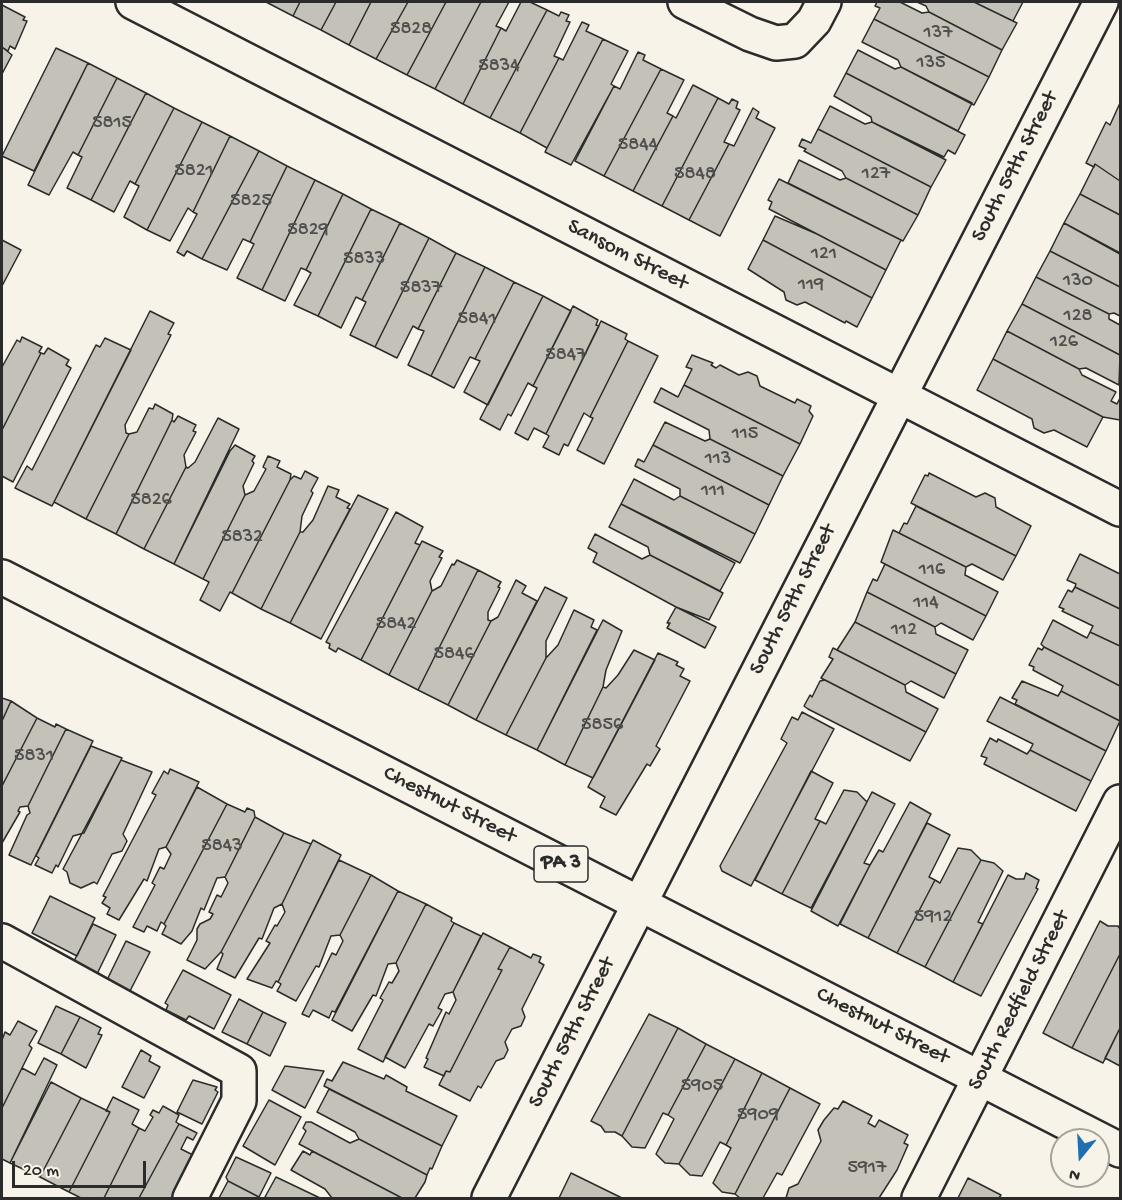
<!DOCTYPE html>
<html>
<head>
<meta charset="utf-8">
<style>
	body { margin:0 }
	#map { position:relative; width:1122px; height:1200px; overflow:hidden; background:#f7f3e8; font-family:"Gochi Hand",sans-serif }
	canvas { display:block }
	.frame { position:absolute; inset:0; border:3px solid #2b2b2b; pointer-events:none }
	.north { position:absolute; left:1050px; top:1128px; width:60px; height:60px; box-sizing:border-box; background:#f7f3e8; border:2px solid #a5a39c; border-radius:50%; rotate:198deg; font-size:16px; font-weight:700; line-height:24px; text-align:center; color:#2b2b2b }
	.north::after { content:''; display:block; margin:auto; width:21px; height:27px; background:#1f6fb2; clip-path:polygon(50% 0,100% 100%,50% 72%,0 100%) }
	.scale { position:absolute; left:12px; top:1161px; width:134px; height:27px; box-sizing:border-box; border:3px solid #2b2b2b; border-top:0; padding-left:8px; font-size:18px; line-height:21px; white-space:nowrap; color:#2b2b2b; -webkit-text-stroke:4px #f7f3e8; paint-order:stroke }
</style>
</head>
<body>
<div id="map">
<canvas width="1122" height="1200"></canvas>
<div class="frame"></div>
<div class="north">N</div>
<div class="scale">20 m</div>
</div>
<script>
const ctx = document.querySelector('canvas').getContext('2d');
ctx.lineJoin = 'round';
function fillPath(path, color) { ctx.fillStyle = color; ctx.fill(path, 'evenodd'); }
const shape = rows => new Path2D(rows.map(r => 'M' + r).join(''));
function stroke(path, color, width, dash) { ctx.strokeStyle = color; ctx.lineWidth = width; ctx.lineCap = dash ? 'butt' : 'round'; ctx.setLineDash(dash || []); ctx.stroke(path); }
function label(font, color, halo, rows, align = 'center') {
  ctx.font = font + ' "Gochi Hand",sans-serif'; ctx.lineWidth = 4.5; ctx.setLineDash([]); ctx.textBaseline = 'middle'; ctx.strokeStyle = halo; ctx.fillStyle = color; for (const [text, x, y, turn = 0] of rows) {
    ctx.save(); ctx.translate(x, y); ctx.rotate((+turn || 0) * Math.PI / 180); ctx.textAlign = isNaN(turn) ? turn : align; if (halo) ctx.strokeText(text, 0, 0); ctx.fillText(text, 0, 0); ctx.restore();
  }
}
const building = shape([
	[266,2,300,2,293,16,266,2],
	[300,2,336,2,321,30,293,16,300,2],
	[336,2,371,2,349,45,321,30,336,2],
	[371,2,408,2,376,59,349,45,371,2],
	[408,2,446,2,407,75,376,59,408,2],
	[446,2,481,2,435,89,407,75,446,2],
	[481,2,509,2,496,26,501,28,463,104,435,89,481,2],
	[521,2,530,2,547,10,490,118,463,104,501,28,506,31,521,2],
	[877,2,900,2,922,13,929,12,1002,50,989,77,874,19,880,8,875,6,877,2],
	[917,2,974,2,1017,23,1002,50,929,12,926,6,917,2],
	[974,2,1023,2,1013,21,974,2],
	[2,5,25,17,23,20,27,21,15,49,10,46,8,51,2,47,2,5],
	[547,10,559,16,561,12,569,15,566,21,570,22,554,56,559,58,520,133,490,118,547,10],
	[874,19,989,77,974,105,901,67,898,60,862,42,874,19],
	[582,22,589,25,586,31,603,39,547,148,520,133,559,58,563,60,582,22],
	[603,39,628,51,611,84,614,86,571,165,545,152,603,39],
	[2,47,12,55,2,74,2,47],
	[56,48,88,63,34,171,2,156,56,48],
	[858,50,895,69,901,67,972,103,958,131,846,73,858,50],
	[638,52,645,55,643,60,661,69,604,176,575,161,614,86,620,89,638,52],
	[88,63,117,78,78,155,73,152,49,195,28,185,88,63],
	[661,69,684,80,667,113,673,116,633,191,604,176,661,69],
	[846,73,965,135,955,154,948,150,944,157,872,122,871,117,834,96,846,73],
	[117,78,146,93,91,200,67,188,82,157,78,155,117,78],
	[693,85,718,98,662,206,633,191,673,116,676,118,693,85],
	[146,93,174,108,135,184,130,181,114,212,91,200,146,93],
	[718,98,729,104,732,99,738,102,736,108,740,110,724,142,729,144,689,220,662,206,718,98],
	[1120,103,1120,181,1095,164,1094,167,1086,163,1106,122,1110,125,1120,103],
	[830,106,865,124,872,122,946,160,931,187,818,129,830,106],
	[174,108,202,122,147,230,124,217,139,186,135,184,174,108],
	[753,108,759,112,756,118,775,128,720,236,689,220,729,144,734,146,753,108],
	[202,122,230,136,193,212,188,208,170,241,147,230,202,122],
	[818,129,931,187,918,215,846,178,842,171,804,151,806,149,799,146,802,139,811,143,818,129],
	[230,136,259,151,202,259,187,251,184,256,177,252,197,214,193,212,230,136],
	[259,151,287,166,250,242,243,239,227,270,202,259,259,151],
	[799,160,840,180,846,178,918,215,903,241,788,183,799,160],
	[1095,164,1120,181,1120,215,1080,194,1095,164],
	[287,166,315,180,262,290,237,278,254,244,250,242,287,166],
	[779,179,901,240,886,270,769,209,772,202,768,200,779,179],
	[315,180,343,194,306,270,301,268,285,301,262,290,315,180],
	[343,194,371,209,318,316,294,305,311,273,306,270,343,194],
	[1080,194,1120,215,1120,253,1064,223,1080,194],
	[371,209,400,223,362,300,356,297,341,328,318,316,371,209],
	[775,216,817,234,886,270,872,298,763,240,775,216],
	[400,223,429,238,375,347,350,335,366,302,362,300,400,223],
	[1064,223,1120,254,1120,287,1050,251,1064,223],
	[429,238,456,253,418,329,413,326,397,358,375,347,429,238],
	[2,240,21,250,2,286,2,240],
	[763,240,872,298,857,327,846,321,845,323,805,302,797,305,786,300,784,292,748,269,763,240],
	[1050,251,1120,287,1120,316,1114,313,1109,314,1036,277,1050,251],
	[456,253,485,267,431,376,408,365,424,331,418,329,456,253],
	[485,267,514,282,475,359,470,357,454,388,431,376,485,267],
	[1036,277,1109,314,1109,319,1120,325,1120,355,1022,304,1036,277],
	[514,282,543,296,488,405,464,392,480,361,475,359,514,282],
	[543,296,571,311,533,386,528,383,511,416,508,414,500,430,480,419,543,296],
	[1022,304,1120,355,1119,385,1086,368,1079,369,1007,331,1022,304],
	[573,306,598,320,596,325,599,326,546,434,534,428,528,440,515,433,537,388,533,386,573,306],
	[150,311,174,323,168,334,171,335,125,425,126,433,129,434,86,519,54,502,150,311],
	[601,321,627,334,625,339,628,341,590,417,584,413,568,446,564,444,559,455,543,447,549,436,546,434,601,321],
	[1007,331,1079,369,1082,375,1116,392,1111,401,1117,404,1120,398,1120,420,1103,417,993,359,1007,331],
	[22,337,42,347,39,352,41,353,2,430,2,367,17,340,20,342,22,337],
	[105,338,131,350,52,506,15,488,27,466,32,470,96,345,100,347,105,338],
	[628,341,658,356,604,464,577,450,593,418,590,417,628,341],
	[48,348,69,360,66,365,71,368,13,482,2,476,2,430,41,353,44,354,48,348],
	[692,355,713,363,711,365,716,368,720,365,739,375,748,372,757,376,760,386,795,403,797,399,811,406,809,411,813,416,800,444,684,385,692,369,686,367,692,355],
	[993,359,1103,417,1087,447,1054,430,1044,433,1034,428,1032,419,977,390,993,359],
	[684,385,800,444,783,476,710,439,709,430,654,402,661,388,678,397,684,385],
	[155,404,173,414,172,420,116,534,86,519,129,434,137,432,149,408,153,409,155,404],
	[178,416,196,425,193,431,196,432,184,455,186,467,144,549,116,534,172,420,174,422,178,416],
	[218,418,239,429,174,564,144,549,186,467,188,468,195,462,218,418],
	[665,422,705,441,710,439,783,476,769,505,653,445,665,422],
	[235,445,255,456,252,461,254,463,243,486,245,495,203,579,174,564,230,451,235,445],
	[653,445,769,505,755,534,680,496,680,489,635,466,638,459,644,462,653,445],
	[268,456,280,461,277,467,291,474,290,480,232,593,230,592,220,611,200,600,209,582,203,579,245,495,254,491,266,469,263,467,268,456],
	[305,471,318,478,311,491,313,493,302,516,300,532,261,609,232,593,290,480,294,476,301,479,305,471],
	[929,473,976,497,985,493,995,498,996,507,1031,526,1016,556,911,503,925,475,928,476,929,473],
	[634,479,674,500,680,496,755,534,740,563,621,504,634,479],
	[328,486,339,490,336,497,350,504,347,508,350,509,290,623,261,609,300,532,303,532,313,520,328,486],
	[358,495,388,509,321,639,290,623,358,495],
	[621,504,735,563,720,591,650,555,648,547,609,527,621,504],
	[916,506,1016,556,1003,580,972,564,966,567,899,533,904,523,907,524,916,506],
	[396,512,423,527,415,543,420,545,361,660,338,648,336,652,329,648,330,644,326,642,396,512],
	[893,530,966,567,965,575,998,592,986,616,881,562,893,530],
	[595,534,642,559,650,555,723,593,709,620,676,607,593,562,597,553,588,548,595,534],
	[422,541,443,551,439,557,442,558,430,581,432,591,389,675,361,660,422,541],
	[1080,554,1120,574,1120,609,1075,587,1076,584,1067,580,1080,554],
	[457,560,478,570,418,690,389,675,432,591,441,586,452,564,454,565,457,560],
	[885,564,986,616,973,640,941,623,935,627,867,592,873,579,877,581,885,564],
	[478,570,501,582,498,587,500,588,488,612,488,620,491,621,448,705,418,690,478,570],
	[516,580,526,586,522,593,537,601,476,720,448,705,491,621,498,617,516,580],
	[545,587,567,598,546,641,546,658,506,735,476,720,545,587],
	[1075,587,1120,609,1120,646,1090,632,1093,626,1062,611,1064,609,1059,607,1068,590,1072,592,1075,587],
	[867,592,935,627,936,634,968,650,956,674,855,622,867,592],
	[676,607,716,627,705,648,667,628,670,623,667,623,676,607],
	[574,610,594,620,591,627,597,630,537,750,506,735,546,658,558,645,574,610],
	[603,620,622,631,606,670,603,687,565,765,537,750,603,620],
	[1053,620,1087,638,1090,632,1120,646,1120,686,1044,647,1041,644,1053,620],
	[855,622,956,674,944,698,911,681,905,685,837,650,855,622],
	[1044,647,1120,686,1120,721,1061,691,1063,686,1033,670,1034,667,1029,665,1038,648,1042,650,1044,647],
	[833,648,905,685,906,692,938,709,926,732,821,678,833,659,829,657,833,648],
	[634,650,655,660,593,778,565,765,603,687,606,688,618,675,634,650],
	[658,653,678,662,676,665,684,669,680,676,690,681,656,746,660,749,650,766,647,764,616,815,600,807,605,797,588,787,658,653],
	[825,680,926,732,910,761,808,709,804,706,810,695,812,697,820,681,825,680],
	[1022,681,1058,696,1061,691,1120,721,1106,751,1015,704,1017,700,1012,698,1022,681],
	[1000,697,1106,751,1091,781,1030,750,1033,744,987,721,1000,697],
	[2,698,11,701,2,721,2,698],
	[11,701,37,718,2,786,2,721,11,701],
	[802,712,834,729,751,886,722,871,720,866,787,743,781,739,792,717,798,720,802,712],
	[37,718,55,727,56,724,66,729,28,806,20,807,18,811,20,812,2,843,2,786,37,718],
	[66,729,93,741,31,865,9,855,27,815,30,813,28,806,66,729],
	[990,738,997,742,998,739,1027,754,1030,750,1091,781,1076,811,984,764,987,758,981,756,990,738],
	[91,746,122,758,84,833,73,836,58,867,56,865,52,873,35,865,39,858,36,856,91,746],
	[121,760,152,772,123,834,127,841,122,851,112,854,97,884,94,882,81,888,70,883,67,872,63,869,121,760],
	[170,769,199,782,166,847,159,849,147,881,144,879,119,920,107,914,110,908,102,903,106,897,103,896,156,795,152,793,164,771,168,774,170,769],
	[811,771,833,783,815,819,820,821,782,894,755,880,811,771],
	[197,787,227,804,164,924,161,922,157,931,147,926,144,932,133,927,155,885,152,883,160,867,164,869,171,854,166,847,197,787],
	[844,790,857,792,867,802,811,908,782,894,820,821,826,824,844,790],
	[872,792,895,804,864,863,870,865,838,926,811,911,872,792],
	[910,802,931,814,868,938,840,924,870,865,879,850,883,852,910,802],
	[227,804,245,812,247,808,254,811,255,817,225,877,217,878,204,910,201,908,192,931,181,944,162,934,166,926,164,924,227,804],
	[255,817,284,833,221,952,205,969,187,960,197,940,197,929,200,924,210,919,213,914,209,912,217,895,221,897,228,883,225,877,255,817],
	[927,823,950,835,929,877,935,880,897,953,868,938,927,823],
	[284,833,311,844,282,904,274,908,262,939,259,938,235,978,217,969,223,954,221,952,284,833],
	[313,840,341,855,278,982,276,981,272,988,247,979,270,943,266,941,275,925,277,926,285,912,282,904,313,840],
	[958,848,971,850,981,860,925,967,897,953,935,880,940,883,958,848],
	[339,860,371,875,340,935,331,936,319,967,316,966,296,1001,277,991,281,984,278,982,339,860],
	[981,860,994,863,1003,871,978,922,983,924,953,982,925,967,981,860],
	[1026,873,1039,880,1036,888,1038,889,981,996,953,982,1008,875,1016,879,1024,879,1026,873],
	[371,875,398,891,335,1012,332,1011,329,1018,313,1010,309,1017,302,1014,332,953,336,955,343,941,340,935,371,875],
	[398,891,426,904,396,963,388,964,376,996,373,995,352,1031,332,1020,398,891],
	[50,896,95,918,77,956,32,933,50,896],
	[426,904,452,918,451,921,454,923,383,1062,358,1049,383,1000,380,998,389,982,392,983,399,971,396,963,426,904],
	[1100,921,1108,926,1118,926,1120,929,1120,954,1072,1048,1043,1033,1100,921],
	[454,923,481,936,453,992,445,994,438,1008,442,1010,433,1026,429,1024,405,1068,385,1057,454,923],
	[93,924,116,935,97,974,74,961,93,924],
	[483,933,510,947,498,969,502,970,450,1072,446,1071,444,1076,424,1067,428,1059,426,1058,446,1012,449,1014,456,1000,453,992,483,933],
	[126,941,150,952,130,991,107,980,126,941],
	[510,947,531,958,533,954,541,957,539,962,544,965,522,1009,525,1017,521,1026,512,1029,505,1042,508,1050,504,1058,496,1061,481,1088,478,1086,470,1101,439,1085,446,1071,450,1072,502,970,498,969,510,947],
	[1120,954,1120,1028,1103,1063,1072,1048,1120,954],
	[183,970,231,995,214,1029,189,1016,186,1020,166,1010,168,1005,165,1003,183,970],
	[239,999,263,1012,247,1044,222,1032,239,999],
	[56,1006,80,1017,61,1054,38,1043,56,1006],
	[263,1012,286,1023,270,1056,247,1044,263,1012],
	[649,1014,678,1028,622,1136,615,1132,605,1132,601,1126,591,1121,649,1014],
	[80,1017,101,1028,98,1034,102,1035,86,1068,61,1054,80,1017],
	[18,1021,37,1031,29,1045,32,1048,2,1108,2,1040,5,1032,10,1035,18,1021],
	[678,1028,706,1044,668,1115,663,1113,645,1148,632,1147,622,1136,678,1028],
	[1120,1028,1120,1066,1105,1058,1120,1028],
	[706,1044,735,1059,679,1164,665,1163,656,1154,674,1119,668,1115,706,1044],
	[141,1050,151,1056,149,1061,160,1067,144,1098,122,1087,141,1050],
	[44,1058,57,1065,10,1163,2,1159,2,1108,22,1068,35,1075,44,1058],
	[735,1059,762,1073,726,1145,720,1142,702,1176,690,1175,679,1164,735,1059],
	[343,1062,384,1079,386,1075,407,1087,406,1091,457,1116,442,1146,324,1086,327,1079,332,1081,343,1062],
	[285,1066,324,1071,305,1108,272,1090,285,1066],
	[762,1073,790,1088,735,1194,722,1192,713,1183,731,1148,726,1145,762,1073],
	[193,1080,217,1087,215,1090,218,1092,202,1124,177,1112,193,1080],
	[51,1082,81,1098,40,1177,10,1163,51,1082],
	[790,1088,820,1104,782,1175,777,1173,763,1198,740,1198,735,1194,790,1088],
	[329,1089,442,1146,432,1169,430,1168,427,1175,359,1139,355,1132,317,1112,329,1089],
	[113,1097,139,1110,132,1124,139,1128,104,1198,81,1198,69,1192,110,1112,106,1111,113,1097],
	[81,1098,110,1112,69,1192,40,1177,81,1098],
	[269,1100,301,1117,275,1165,243,1146,269,1100],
	[843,1101,872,1116,868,1123,875,1127,879,1120,908,1135,904,1143,908,1145,897,1170,879,1198,786,1198,789,1188,798,1184,821,1141,818,1130,824,1120,834,1108,838,1109,843,1101],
	[163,1106,179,1115,176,1122,179,1124,139,1198,104,1198,139,1128,145,1131,153,1117,150,1115,153,1110,159,1113,163,1106],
	[306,1122,311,1122,350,1143,359,1139,427,1175,425,1182,415,1198,402,1198,299,1144,306,1131,303,1128,306,1122],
	[179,1124,197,1133,193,1140,187,1137,181,1149,199,1158,186,1198,139,1198,179,1124],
	[303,1151,310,1155,312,1151,402,1198,332,1198,325,1189,291,1170,303,1151],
	[236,1157,271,1173,259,1197,228,1181,226,1177,236,1157],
	[571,1173,622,1198,559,1198,571,1173],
	[276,1177,320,1198,267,1198,265,1197,276,1177],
	[968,1178,1001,1195,999,1198,958,1198,968,1178],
	[228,1181,259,1197,258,1198,219,1198,228,1181]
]);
const minor = shape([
	[133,2,1120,509],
	[685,2,750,34,776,43,795,41,814,21,824,2],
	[2,941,239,1071,239,1101,190,1198],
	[489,1198,1101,2],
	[919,1198,1120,802]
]);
const major = shape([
	[2,577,1120,1150]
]);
const numberNames = [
	["5828",411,30],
	["137",938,34],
	["135",931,64],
	["5834",499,67],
	["5815",112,124],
	["5844",638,146],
	["5821",194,172],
	["5848",695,175],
	["127",876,175],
	["5825",251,202],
	["5829",308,231],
	["121",824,255],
	["5833",364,260],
	["130",1078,282],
	["119",811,286],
	["5837",421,289],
	["128",1078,317],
	["5841",477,320],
	["126",1064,343],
	["5847",566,356],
	["115",745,435],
	["113",718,460],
	["111",713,492],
	["5826",151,501],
	["5832",242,538],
	["116",932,571],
	["114",926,604],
	["5842",396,625],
	["112",904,631],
	["5846",454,655],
	["5856",602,726],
	["5831",34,757],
	["5843",222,847],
	["5912",933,918],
	["5905",702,1087],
	["5909",758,1116],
	["5917",867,1169]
];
const shields = [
	[561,864,54]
];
const shieldNames = [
	["PA 3",561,864]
];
const streetNames = [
	["South 59th Street",1016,167,-63],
	["Sansom Street",627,256,27],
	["South 59th Street",794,600,-63],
	["Chestnut Street",449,806,27],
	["South Redfield Street",1020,1001,-63],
	["Chestnut Street",882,1027,27],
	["South 59th Street",573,1033,-63]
];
fillPath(building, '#c4c1b9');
stroke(building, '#2b2b2b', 1.5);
stroke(minor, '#2b2b2b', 38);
stroke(major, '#2b2b2b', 38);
stroke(minor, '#f7f3e8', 33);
stroke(major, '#f7f3e8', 33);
label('20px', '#51504e', null, numberNames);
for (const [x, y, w] of shields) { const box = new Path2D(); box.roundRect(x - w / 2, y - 18, w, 36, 4.5); ctx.fillStyle = '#f7f3e8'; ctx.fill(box); stroke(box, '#2b2b2b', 1.5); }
label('bold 21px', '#2b2b2b', null, shieldNames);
label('22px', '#2b2b2b', '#f7f3e8', streetNames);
</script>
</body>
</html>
